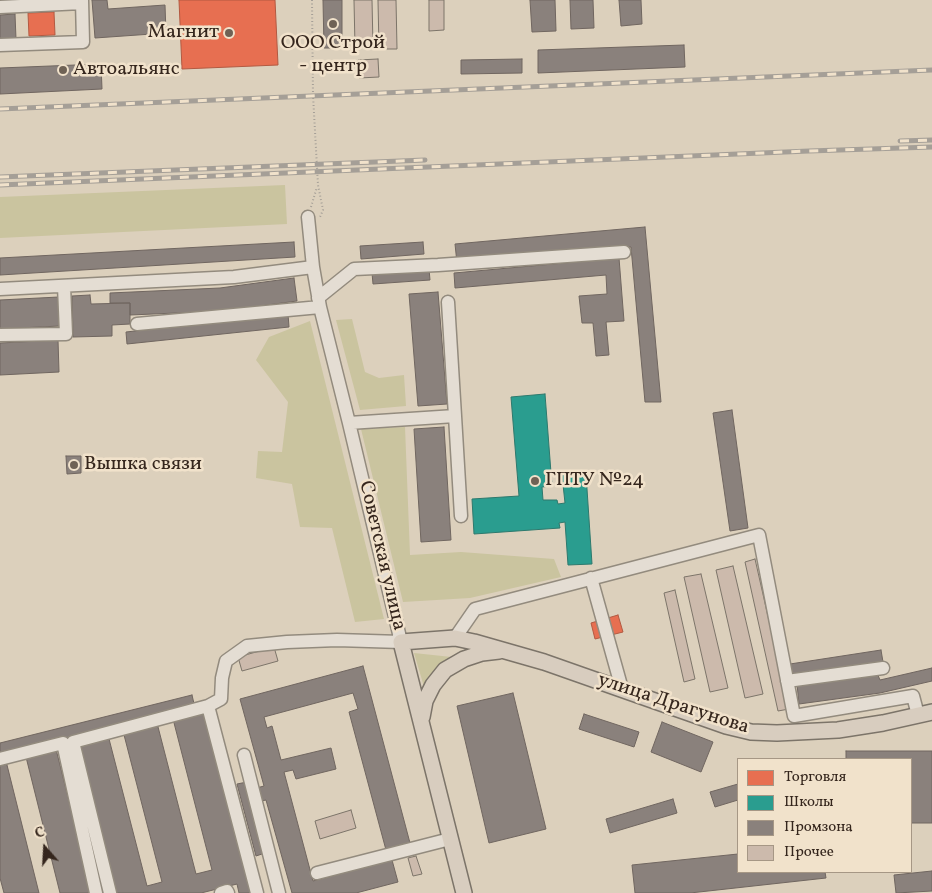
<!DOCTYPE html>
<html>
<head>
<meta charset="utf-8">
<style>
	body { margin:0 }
	#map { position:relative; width:932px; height:893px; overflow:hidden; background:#dcd0bc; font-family:Vollkorn,serif }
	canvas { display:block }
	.legend { position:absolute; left:737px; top:758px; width:175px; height:115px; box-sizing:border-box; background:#f1e2cb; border:1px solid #a69785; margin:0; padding:6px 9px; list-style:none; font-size:15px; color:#35261d }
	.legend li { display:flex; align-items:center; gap:10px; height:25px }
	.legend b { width:25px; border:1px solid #a69785 }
	.north { position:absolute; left:20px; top:823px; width:50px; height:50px; -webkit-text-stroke:4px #f1e2cb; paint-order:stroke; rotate:341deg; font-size:14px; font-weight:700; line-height:20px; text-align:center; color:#35261d }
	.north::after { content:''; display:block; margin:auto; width:18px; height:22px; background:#35261d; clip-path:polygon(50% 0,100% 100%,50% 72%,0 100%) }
</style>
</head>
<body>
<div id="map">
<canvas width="932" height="893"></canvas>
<ul class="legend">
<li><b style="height:14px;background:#e76f51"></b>Торговля</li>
<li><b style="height:14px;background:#2a9d8f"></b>Школы</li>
<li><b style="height:14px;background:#8a817c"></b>Промзона</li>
<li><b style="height:14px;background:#ccbaac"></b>Прочее</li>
</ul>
<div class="north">С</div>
</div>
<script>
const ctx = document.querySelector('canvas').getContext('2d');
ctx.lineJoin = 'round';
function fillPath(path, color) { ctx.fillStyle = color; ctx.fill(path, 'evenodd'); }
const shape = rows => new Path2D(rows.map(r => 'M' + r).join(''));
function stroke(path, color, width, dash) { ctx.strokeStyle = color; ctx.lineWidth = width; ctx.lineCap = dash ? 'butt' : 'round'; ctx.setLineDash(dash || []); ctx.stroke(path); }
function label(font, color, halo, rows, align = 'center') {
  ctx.font = font + ' Vollkorn,serif'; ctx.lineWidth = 5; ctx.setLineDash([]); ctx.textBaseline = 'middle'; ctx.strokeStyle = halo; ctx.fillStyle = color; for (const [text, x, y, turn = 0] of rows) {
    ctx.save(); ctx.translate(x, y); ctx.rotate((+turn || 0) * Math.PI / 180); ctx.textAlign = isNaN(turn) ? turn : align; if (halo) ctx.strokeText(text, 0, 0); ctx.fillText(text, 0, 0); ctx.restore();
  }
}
const green = shape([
	[285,185,287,224,0,238,0,197],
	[352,319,365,372,379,378,404,375,406,406,360,410,336,320],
	[310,321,384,619,355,622,332,528,300,527,292,484,256,478,258,451,282,452,288,402,256,360,269,337],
	[405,427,410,555,461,552,554,559,561,577,470,598,403,602,361,429],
	[414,653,461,658,425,690]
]);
const shops = shape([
	[179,0,275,0,278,65,182,69,179,0],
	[54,12,55,35,29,36,28,13,54,12],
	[618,615,623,632,595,639,591,623,618,615]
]);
const schools = shape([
	[545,394,552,486,542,487,543,500,557,500,558,504,565,503,562,475,586,474,592,564,568,565,565,522,559,523,560,528,474,534,472,499,519,496,511,397,545,394]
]);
const industry = shape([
	[92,0,107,0,108,9,165,5,166,33,95,38,92,0],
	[323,0,342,0,342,48,324,48,323,0],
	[530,0,555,0,556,31,532,32,530,0],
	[570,0,593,0,594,28,571,29,570,0],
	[619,0,641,0,642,24,621,26,619,0],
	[15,14,16,39,0,40,0,15,15,14],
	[684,45,685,67,538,73,538,50,684,45],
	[522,59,522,73,461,74,461,60,522,59],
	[101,64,102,89,0,94,0,68,101,64],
	[645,227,661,402,645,402,631,247,457,263,455,244,645,227],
	[294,242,295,257,0,275,0,258,294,242],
	[423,242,424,254,361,259,360,246,423,242],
	[619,258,624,321,606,322,609,355,596,356,593,323,582,323,579,296,607,294,606,275,455,288,454,273,619,258],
	[429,269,430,280,373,284,372,273,429,269],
	[294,278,297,301,223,311,130,315,130,303,110,303,110,293,220,288,294,278],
	[438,292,447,404,418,406,409,294,438,292],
	[90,295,91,304,130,303,130,324,112,325,112,336,73,337,72,296,90,295],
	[59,297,60,326,0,329,0,300,59,297],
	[288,314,289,327,127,344,126,332,288,314],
	[58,340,59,372,0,375,0,343,58,340],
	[732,410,748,528,730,531,713,413,732,410],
	[444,427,451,540,421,542,414,429,444,427],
	[66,456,81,456,81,473,67,474,66,456],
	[881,650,883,662,792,675,790,664,881,650],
	[363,666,410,843,386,850,349,712,358,709,353,693,264,717,267,728,272,726,281,760,331,748,336,769,296,779,293,770,284,772,313,881,392,860,398,882,356,893,292,893,266,800,252,803,265,853,256,856,237,784,247,782,249,790,264,786,240,699,363,666],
	[932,668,932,681,880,693,799,704,797,684,877,673,880,680,932,668],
	[513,693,546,829,489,843,457,706,513,693],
	[192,695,195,708,0,756,0,743,192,695],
	[205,710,253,893,239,893,237,884,201,893,114,893,75,744,108,735,147,886,162,882,123,731,157,723,196,874,212,870,173,719,205,710],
	[584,714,639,732,634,747,579,729,584,714],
	[662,722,713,742,701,772,651,752,662,722],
	[56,749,92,893,60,893,26,757,56,749],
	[846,751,932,751,932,823,911,823,911,759,846,759,846,751],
	[6,761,39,893,4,893,0,878,0,762,6,761],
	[738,784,738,800,715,807,710,792,738,784],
	[673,799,677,813,610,833,606,819,673,799],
	[738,854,738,872,825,872,826,878,690,893,635,893,632,865,738,854],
	[932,871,932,891,896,893,894,875,932,871]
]);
const building = shape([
	[354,0,372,0,373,47,355,47,354,0],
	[378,0,396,0,397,49,379,49,378,0],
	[429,0,444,0,444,30,429,31,429,0],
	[378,59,379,77,359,78,358,60,378,59],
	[755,559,789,709,778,711,745,562,755,559],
	[733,566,763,694,745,698,716,570,733,566],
	[701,574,728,688,710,692,684,577,701,574],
	[675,590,695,679,684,682,664,593,675,590],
	[274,647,278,661,242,671,238,657,274,647],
	[351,810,356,828,320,839,315,821,351,810],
	[416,856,422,874,413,876,408,858,416,856]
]);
const path = shape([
	[312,0,313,95,318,185,323,210,320,217],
	[311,207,317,187]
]);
const minor = shape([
	[0,7,82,3],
	[0,45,83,42,82,0],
	[0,289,234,277,313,267],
	[318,298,354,269,438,265,624,252],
	[137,324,320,307],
	[0,335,66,334,64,286],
	[455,416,461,516],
	[349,423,455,416,448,302],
	[591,578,622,689],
	[455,638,475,609,759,535,794,716,913,696,918,715],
	[787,681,883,668],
	[244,755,279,893],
	[0,759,63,743,96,893],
	[317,873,450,839],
	[110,893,73,742,208,706],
	[221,893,227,891,228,893],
	[257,893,208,706,221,699,222,678,226,661,247,646,287,642,337,640,401,642,349,423,320,307,313,267,308,217]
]);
const major = shape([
	[422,717,425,701,433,685,445,670,464,659,482,653,499,651],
	[464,893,401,642,455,638,474,642,544,662,726,726,751,732,777,733,838,730,883,723,932,712]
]);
const rail = shape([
	[0,109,932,70],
	[900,141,932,140],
	[0,177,425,160],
	[0,185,809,151,932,147]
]);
const markers = [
	[333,24,5,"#6f6255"],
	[229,33,5,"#6f6255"],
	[63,70,5,"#6f6255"],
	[74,465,5,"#6f6255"],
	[535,481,5,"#6f6255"]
];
const poiNames = [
	["Магнит",219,33,"right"],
	["ООО Строй",333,44,"center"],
	["- центр",333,67,"center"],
	["Автоальянс",73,70],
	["Вышка связи",84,465],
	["ГПТУ №24",545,481]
];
const streetNames = [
	["Советская улица",381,556,77],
	["улица Драгунова",673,705,18]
];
fillPath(green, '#cac49f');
fillPath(shops, '#e76f51');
stroke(shops, '#b25941', 1);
fillPath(schools, '#2a9d8f');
stroke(schools, '#2d796d', 1);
fillPath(industry, '#8a817c');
stroke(industry, '#706660', 1);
fillPath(building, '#ccbaac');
stroke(building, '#7c7469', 1);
stroke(minor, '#938b7e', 15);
stroke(major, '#7c7469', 18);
stroke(path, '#a59f97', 2, [1, 2.5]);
stroke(minor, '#e4ddd3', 12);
stroke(major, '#d8cdbf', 15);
stroke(rail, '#a59f97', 5);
stroke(rail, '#f1e2cb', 3, [9]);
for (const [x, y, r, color] of markers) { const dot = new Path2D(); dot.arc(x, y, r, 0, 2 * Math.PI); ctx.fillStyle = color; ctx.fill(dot); stroke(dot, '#f1e2cb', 2); }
label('20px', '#35261d', '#f1e2cb', poiNames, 'left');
label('20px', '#35261d', '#f1e2cb', streetNames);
</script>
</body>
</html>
